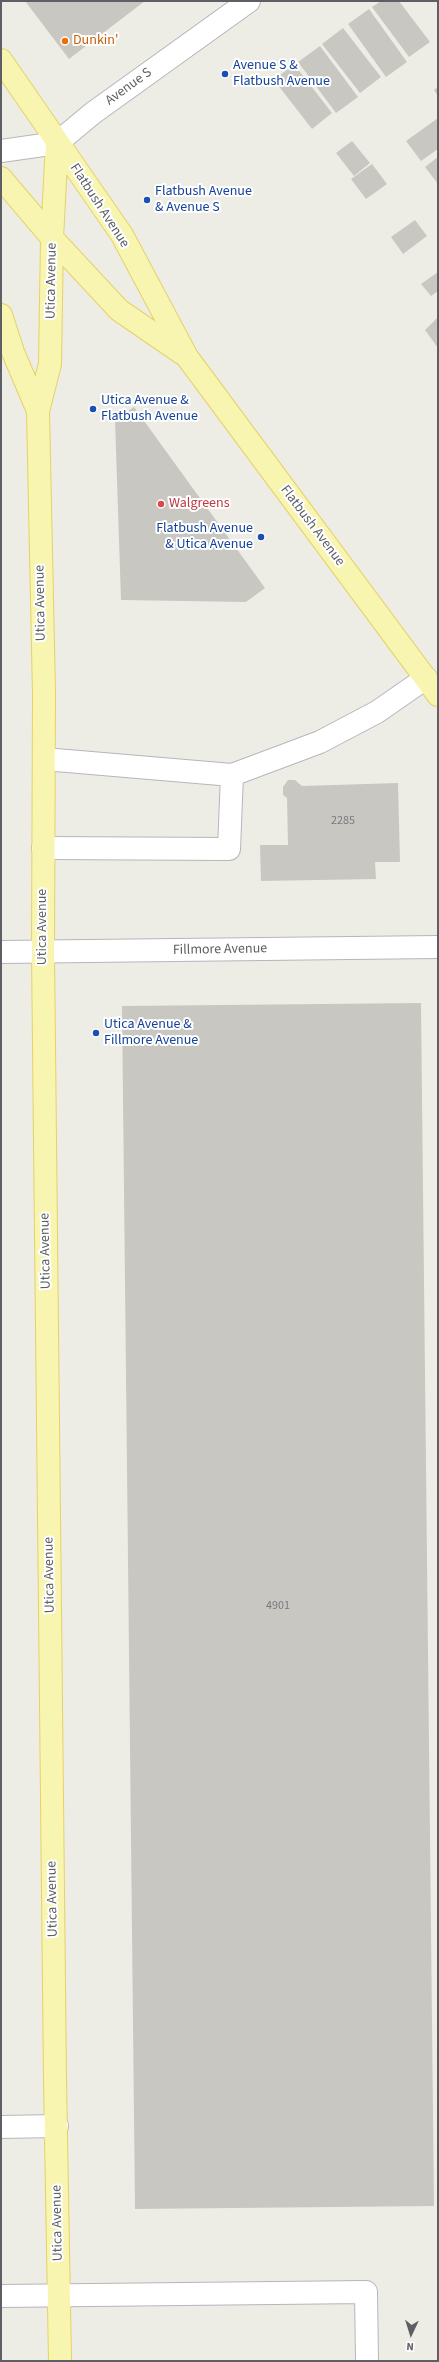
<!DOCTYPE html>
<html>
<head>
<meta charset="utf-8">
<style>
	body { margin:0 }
	#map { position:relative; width:439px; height:2362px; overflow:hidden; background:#eeede5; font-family:"Source Sans 3",sans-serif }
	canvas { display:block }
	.frame { position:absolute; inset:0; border:2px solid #5d5f64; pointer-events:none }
	.north { position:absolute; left:391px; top:2314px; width:40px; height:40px; -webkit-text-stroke:3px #fff; paint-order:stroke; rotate:184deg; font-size:11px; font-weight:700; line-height:16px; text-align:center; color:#5d5f64 }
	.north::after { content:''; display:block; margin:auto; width:14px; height:18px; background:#5d5f64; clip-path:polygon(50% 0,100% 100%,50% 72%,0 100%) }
</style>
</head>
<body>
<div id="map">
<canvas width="439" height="2362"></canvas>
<div class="frame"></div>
<div class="north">N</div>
</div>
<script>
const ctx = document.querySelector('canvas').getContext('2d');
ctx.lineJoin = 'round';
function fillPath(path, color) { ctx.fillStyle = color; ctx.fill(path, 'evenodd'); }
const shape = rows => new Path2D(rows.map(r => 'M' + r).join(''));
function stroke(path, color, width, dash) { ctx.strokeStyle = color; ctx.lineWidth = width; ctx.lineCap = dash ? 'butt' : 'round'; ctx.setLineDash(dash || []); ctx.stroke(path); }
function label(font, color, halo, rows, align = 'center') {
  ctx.font = font + ' "Source Sans 3",sans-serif'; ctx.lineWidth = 4; ctx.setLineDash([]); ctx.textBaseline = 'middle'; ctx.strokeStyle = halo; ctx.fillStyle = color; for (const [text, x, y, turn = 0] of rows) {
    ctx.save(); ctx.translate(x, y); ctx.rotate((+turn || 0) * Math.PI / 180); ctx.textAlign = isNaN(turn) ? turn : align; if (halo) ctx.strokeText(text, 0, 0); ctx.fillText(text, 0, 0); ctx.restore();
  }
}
const building = shape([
	[25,1,145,1,69,59],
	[381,1,399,1,430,42,409,57,372,7],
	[369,9,407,62,386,77,348,24],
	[343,28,381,77,360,93,322,44],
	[320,46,358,97,336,113,298,62],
	[294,64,332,113,312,129,274,80],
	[438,87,438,96,434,90],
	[438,118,438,149,421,161,406,141],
	[352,141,370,163,354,176,336,153],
	[438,157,438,184,425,167],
	[372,164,387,184,366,199,351,179],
	[415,220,427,236,403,254,391,237],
	[438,272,438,291,431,296,421,284],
	[438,317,438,348,425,330],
	[134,407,265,588,246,602,121,600,115,420],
	[288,780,295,780,302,786,398,783,400,862,375,862,376,879,261,881,260,845,288,845,287,798,283,795,283,787],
	[421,1003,434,2206,135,2209,122,1006]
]);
const minor = shape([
	[1,151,57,143,93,113,249,1],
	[44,759,232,775,320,742,377,712,426,678],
	[43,848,229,849,232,775],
	[1,952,438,947],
	[1,2127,57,2126],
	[1,2296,366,2292,367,2361]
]);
const major = shape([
	[1,60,122,235,187,357,438,695],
	[57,143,52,238,50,364,38,411,44,694,43,952,55,2079,60,2361],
	[1,178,52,238,119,310,183,354],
	[1,315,13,352,38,411]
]);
const markers = [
	[65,41,4,"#e8710a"],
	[225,74,4,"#1a4fb4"],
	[147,200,4,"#1a4fb4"],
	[93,409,4,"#1a4fb4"],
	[161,504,4,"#e0444e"],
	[261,537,4,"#1a4fb4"],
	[96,1033,4,"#1a4fb4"]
];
const numberNames = [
	["2285",343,821],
	["4901",278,1606]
];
const foodNames = [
	["Dunkin'",73,41]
];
const transitNames = [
	["Avenue S &",233,66],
	["Flatbush Avenue",233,82],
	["Flatbush Avenue",155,192],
	["& Avenue S",155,208],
	["Utica Avenue &",101,401],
	["Flatbush Avenue",101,417],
	["Flatbush Avenue",253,529,"right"],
	["& Utica Avenue",253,545,"right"],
	["Utica Avenue &",104,1025],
	["Fillmore Avenue",104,1041]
];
const streetNames = [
	["Avenue S",129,87,-36],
	["Flatbush Avenue",99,206,57],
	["Utica Avenue",52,281,-89],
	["Flatbush Avenue",312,526,53],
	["Utica Avenue",41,603,-91],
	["Utica Avenue",43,927,-90],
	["Fillmore Avenue",220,950,-1],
	["Utica Avenue",46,1251,-91],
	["Utica Avenue",50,1575,-91],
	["Utica Avenue",53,1899,-91],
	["Utica Avenue",58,2223,-91]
];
const healthNames = [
	["Walgreens",169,504]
];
fillPath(building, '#c9c7c2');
stroke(minor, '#b5b6bb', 24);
stroke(major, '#e5d267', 24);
stroke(minor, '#fff', 22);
stroke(major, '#f8f5b0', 22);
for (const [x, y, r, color] of markers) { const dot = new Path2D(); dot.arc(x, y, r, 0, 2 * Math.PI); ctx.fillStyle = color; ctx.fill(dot); stroke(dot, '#fff', 1.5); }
label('12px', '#78797c', null, numberNames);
label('14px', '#c56008', '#fff', foodNames, 'left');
label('14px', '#164399', '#fff', transitNames, 'left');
label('14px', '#5d5f64', '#fff', streetNames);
label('14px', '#be3a42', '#fff', healthNames, 'left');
</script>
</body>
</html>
